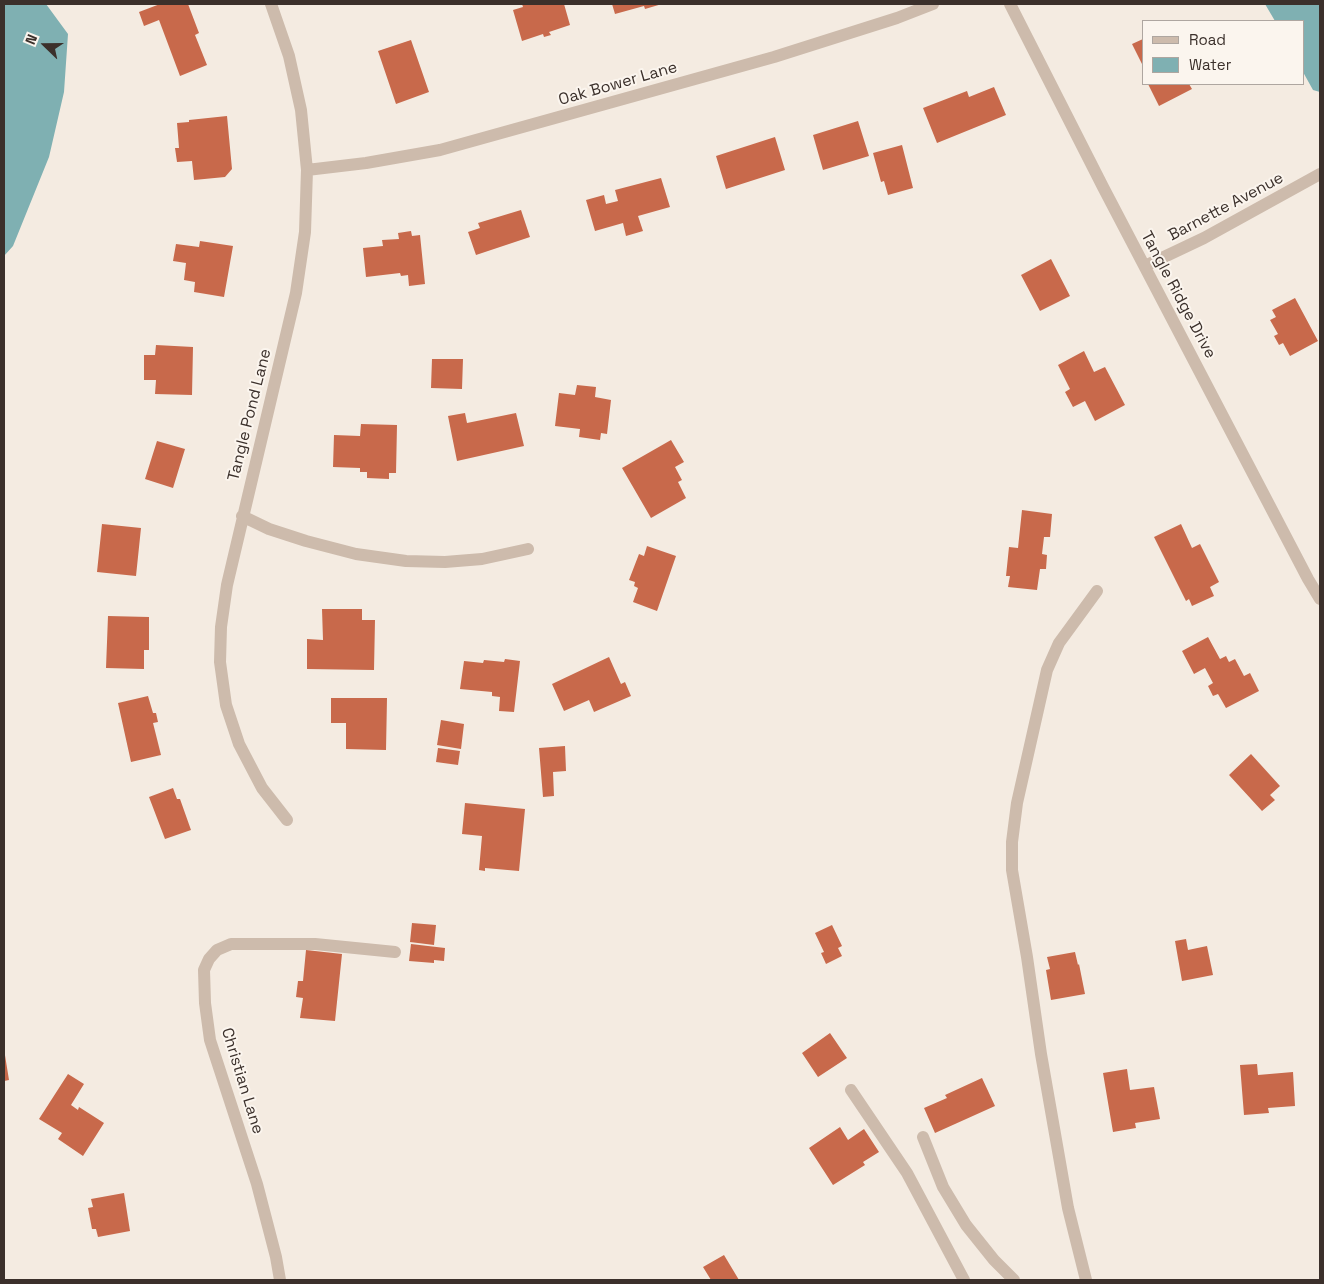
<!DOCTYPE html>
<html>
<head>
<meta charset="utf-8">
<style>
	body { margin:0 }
	#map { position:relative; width:1324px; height:1284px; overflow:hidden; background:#f4ebe1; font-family:"Space Grotesk",sans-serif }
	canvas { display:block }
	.frame { position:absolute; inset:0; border:5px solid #3b302b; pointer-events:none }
	.legend { position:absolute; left:1142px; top:20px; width:162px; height:65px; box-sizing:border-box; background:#fbf5ee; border:1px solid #aea6a0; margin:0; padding:6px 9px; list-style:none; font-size:15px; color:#3b302b }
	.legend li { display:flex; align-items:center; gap:10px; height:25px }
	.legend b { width:25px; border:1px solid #aea6a0 }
	.north { position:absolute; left:20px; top:20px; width:50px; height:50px; -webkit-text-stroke:4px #fbf5ee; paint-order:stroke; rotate:292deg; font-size:14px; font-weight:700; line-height:20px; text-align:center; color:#3b302b }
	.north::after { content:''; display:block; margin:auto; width:18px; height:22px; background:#3b302b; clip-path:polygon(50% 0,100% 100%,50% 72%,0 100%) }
</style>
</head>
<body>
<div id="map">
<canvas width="1324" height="1284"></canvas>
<div class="frame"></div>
<ul class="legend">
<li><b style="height:6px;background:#cdbbac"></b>Road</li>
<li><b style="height:14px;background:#7fb0b2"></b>Water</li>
</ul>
<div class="north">N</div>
</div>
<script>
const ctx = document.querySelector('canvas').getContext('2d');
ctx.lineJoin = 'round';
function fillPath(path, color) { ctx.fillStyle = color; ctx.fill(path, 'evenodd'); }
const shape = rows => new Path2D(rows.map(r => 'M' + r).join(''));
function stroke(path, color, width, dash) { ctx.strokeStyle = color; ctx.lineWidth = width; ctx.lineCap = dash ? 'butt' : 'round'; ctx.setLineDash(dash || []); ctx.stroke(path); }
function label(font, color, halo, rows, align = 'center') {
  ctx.font = font + ' "Space Grotesk",sans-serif'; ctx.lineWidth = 4; ctx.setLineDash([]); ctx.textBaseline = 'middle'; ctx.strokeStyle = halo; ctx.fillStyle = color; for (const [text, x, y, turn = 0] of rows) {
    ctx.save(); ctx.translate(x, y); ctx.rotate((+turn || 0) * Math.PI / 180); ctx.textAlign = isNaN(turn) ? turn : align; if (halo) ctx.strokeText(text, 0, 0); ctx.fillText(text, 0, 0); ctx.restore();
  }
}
const water = shape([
	[4,4,46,4,68,34,64,92,49,157,13,246,4,256],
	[1265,4,1320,4,1320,92,1313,90,1303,72,1303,21,1275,21]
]);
const building = shape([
	[160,4,188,4,199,33,195,35,207,65,180,76,159,20,144,26,139,12],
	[522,4,564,4,570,25,549,32,551,35,544,37,543,34,522,41,513,10,523,7],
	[612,4,662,4,645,9,644,6,615,14],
	[1143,39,1143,66,1132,44],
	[411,40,429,92,396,104,378,51],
	[1148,84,1189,84,1192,89,1159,106],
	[994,87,1006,115,937,143,923,108,967,91,969,97],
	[227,116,232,169,225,177,194,180,192,161,177,162,175,148,179,148,177,123,189,122,189,120],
	[858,121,869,156,823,170,813,135],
	[775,137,785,170,726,189,716,156],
	[902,145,913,188,888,195,884,181,881,182,873,153],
	[661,178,670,207,638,216,643,231,626,236,623,223,595,231,586,200,604,195,606,204,618,201,615,190],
	[521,210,530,237,476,255,468,232,480,228,478,223],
	[411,231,412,236,420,235,425,284,409,286,408,275,401,276,400,273,366,277,363,248,383,246,382,240,399,239,398,233],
	[200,241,233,246,224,297,194,292,195,282,184,280,186,263,173,261,176,244,199,247],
	[1051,259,1070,296,1040,311,1021,275],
	[1295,298,1318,341,1290,356,1283,343,1279,345,1274,336,1278,334,1270,320,1276,317,1272,310],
	[156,345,193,347,192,395,155,394,156,380,144,380,144,355,155,355],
	[1084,351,1094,372,1105,367,1125,405,1095,421,1085,401,1073,407,1065,392,1070,389,1058,365],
	[432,359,463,359,462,389,431,388],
	[577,385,596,387,595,397,611,400,607,434,601,433,600,440,579,437,580,429,555,426,559,393,575,395],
	[465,413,467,423,516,413,524,446,457,461,448,416],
	[361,424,397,425,396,473,389,473,389,479,367,478,367,472,360,472,360,468,333,467,334,435,360,436],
	[671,440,684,462,675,467,682,480,678,482,686,498,651,518,622,468],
	[157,441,185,449,173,488,145,479],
	[1022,510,1052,514,1050,537,1044,537,1042,554,1047,555,1046,569,1040,569,1037,590,1008,587,1010,576,1006,576,1009,547,1018,548],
	[102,524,141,528,136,576,97,572],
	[1181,524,1192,548,1200,544,1219,582,1210,587,1214,596,1192,606,1189,599,1186,601,1154,537],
	[647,546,676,556,657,611,633,602,638,588,634,586,635,582,629,580,639,554,644,556],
	[322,609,362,609,362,620,375,620,374,670,307,669,307,639,323,640],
	[108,616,149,617,149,650,144,650,144,669,106,668],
	[1208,637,1220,659,1226,656,1229,662,1235,659,1244,676,1250,673,1259,691,1226,708,1218,694,1213,696,1208,686,1213,683,1205,668,1194,674,1182,651],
	[609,657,621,684,625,682,631,696,594,712,589,700,564,711,552,684],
	[505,659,520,661,514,712,499,711,500,697,492,696,492,692,460,689,464,661,483,663,484,660,504,662],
	[148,696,153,713,156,713,158,722,153,723,161,755,131,762,118,703],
	[331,698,387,698,386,750,346,749,346,723,331,723],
	[441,720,464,724,461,749,437,745],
	[565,746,566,771,553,772,554,796,543,797,539,748],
	[438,748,460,751,458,765,436,762],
	[1251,754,1280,786,1270,795,1275,800,1262,811,1229,775],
	[173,788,177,799,180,799,191,830,165,839,149,797],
	[465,803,525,809,519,871,485,868,485,871,479,870,482,836,462,834],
	[412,923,436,925,434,945,410,942],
	[832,925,842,946,838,948,842,956,826,964,821,953,824,952,815,933],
	[1186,939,1188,950,1207,946,1213,975,1182,981,1175,941],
	[411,944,445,948,444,961,434,960,434,963,409,961],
	[306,950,342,954,335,1021,300,1018,303,998,296,997,298,981,303,981],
	[1075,952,1078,965,1079,964,1085,994,1051,1000,1046,970,1050,969,1047,957],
	[830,1033,847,1058,818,1077,802,1053],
	[4,1049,9,1080,4,1081],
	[1257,1064,1258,1075,1293,1072,1295,1106,1268,1108,1269,1113,1244,1115,1240,1065],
	[1127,1069,1130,1090,1154,1087,1160,1119,1135,1123,1136,1128,1113,1132,1103,1073],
	[68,1074,84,1084,71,1105,78,1110,79,1107,104,1123,83,1156,58,1139,62,1133,39,1119],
	[982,1078,995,1106,935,1133,924,1108,947,1098,945,1095],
	[840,1127,848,1140,864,1129,879,1152,863,1162,865,1165,833,1185,809,1148],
	[124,1193,130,1231,98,1237,96,1229,92,1229,88,1208,93,1207,91,1199],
	[724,1255,739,1280,711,1280,703,1267]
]);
const minor = shape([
	[271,4,289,56,301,110,307,170,305,232,296,293,227,585,221,627,220,662,226,705,239,744,262,788,287,820],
	[1010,4,1103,187,1308,579,1320,599],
	[307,170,366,163,440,150,774,57,897,18,933,4],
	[1145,266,1204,238,1320,174],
	[242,516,269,529,306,541,356,554,406,561,445,562,482,559,528,549],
	[851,1090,907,1173,964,1280],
	[923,1137,943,1187,966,1225,994,1260,1014,1280],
	[280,1280,276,1257,257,1184,210,1040,205,1003,204,970,209,959,217,950,231,944,315,944,395,952],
	[1086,1280,1068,1208,1041,1054,1027,957,1012,870,1012,842,1017,803,1047,670,1059,643,1097,591]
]);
const streetNames = [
	["Oak Bower Lane",618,84,-16],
	["Barnette Avenue",1226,207,-28],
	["Tangle Ridge Drive",1178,295,62],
	["Tangle Pond Lane",250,415,-76],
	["Christian Lane",242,1081,73]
];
fillPath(water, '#7fb0b2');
fillPath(building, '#c8694b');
stroke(minor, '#cdbbac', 12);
label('16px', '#3b302b', '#fbf5ee', streetNames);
</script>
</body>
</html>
